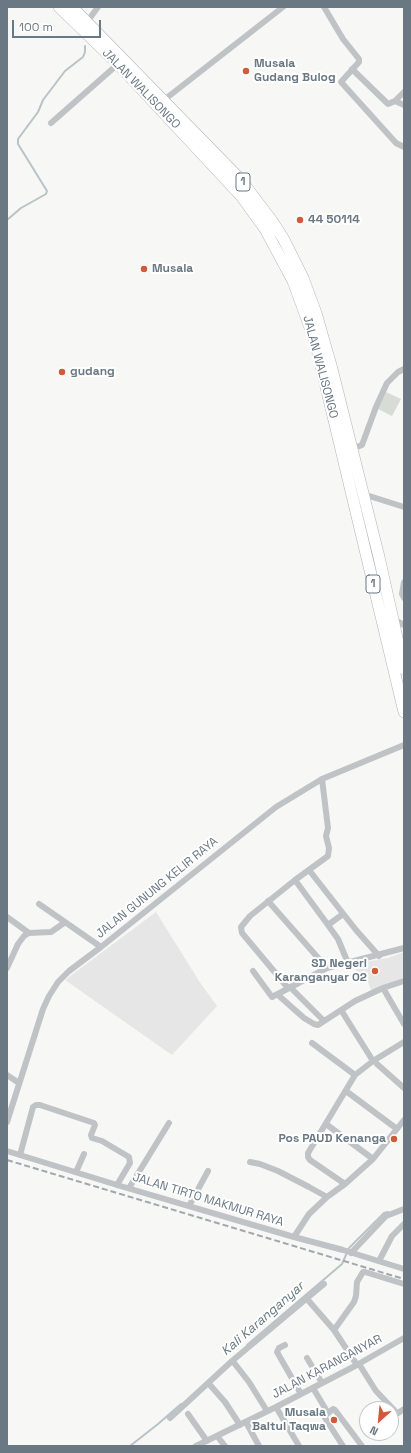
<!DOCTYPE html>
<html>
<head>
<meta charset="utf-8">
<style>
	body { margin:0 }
	#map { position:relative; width:411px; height:1453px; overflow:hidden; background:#f7f7f5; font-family:"Space Grotesk",sans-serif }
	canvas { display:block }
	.frame { position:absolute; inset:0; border:8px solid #697883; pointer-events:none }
	.north { position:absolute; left:359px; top:1401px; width:40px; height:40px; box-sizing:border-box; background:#fff; border:1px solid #c3c9cd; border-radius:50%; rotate:207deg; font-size:11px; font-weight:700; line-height:16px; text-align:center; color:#697883 }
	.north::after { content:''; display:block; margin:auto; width:14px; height:18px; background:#d15a3b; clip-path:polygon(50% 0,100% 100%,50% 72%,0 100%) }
	.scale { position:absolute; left:12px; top:20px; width:89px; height:18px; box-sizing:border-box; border:2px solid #697883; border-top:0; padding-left:5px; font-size:12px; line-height:14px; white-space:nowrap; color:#697883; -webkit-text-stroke:3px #fff; paint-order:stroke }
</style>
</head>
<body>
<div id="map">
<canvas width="411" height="1453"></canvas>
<div class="frame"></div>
<div class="north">N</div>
<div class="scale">100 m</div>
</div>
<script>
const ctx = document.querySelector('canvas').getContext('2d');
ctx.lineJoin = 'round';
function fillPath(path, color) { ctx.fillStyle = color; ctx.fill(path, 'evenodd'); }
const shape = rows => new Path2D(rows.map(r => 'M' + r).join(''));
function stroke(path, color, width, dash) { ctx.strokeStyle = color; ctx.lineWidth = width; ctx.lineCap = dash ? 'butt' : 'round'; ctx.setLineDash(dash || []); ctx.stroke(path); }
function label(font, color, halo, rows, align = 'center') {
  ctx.font = font + ' "Space Grotesk",sans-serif'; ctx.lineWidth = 4; ctx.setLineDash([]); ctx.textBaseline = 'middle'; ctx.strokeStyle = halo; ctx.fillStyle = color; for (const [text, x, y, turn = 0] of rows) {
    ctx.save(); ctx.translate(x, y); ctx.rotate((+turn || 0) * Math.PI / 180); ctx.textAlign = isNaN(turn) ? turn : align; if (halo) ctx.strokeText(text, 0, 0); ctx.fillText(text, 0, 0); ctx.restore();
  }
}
const built = shape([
	[156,912,199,981,217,1006,172,1055,65,980],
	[404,952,404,980,372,992,366,977,360,979,354,966,365,962,388,958]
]);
const green = shape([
	[386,392,401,399,392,416,378,409]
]);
const stream = shape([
	[7,220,21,208,46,194,47,191,18,144,18,139,38,112,43,100,65,71,83,57,85,52,85,46],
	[247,1345,342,1264,349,1248,384,1213,388,1212],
	[130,1446,158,1424,181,1404]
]);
const street = shape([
	[324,7,343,39,359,59,359,62,341,82,396,143,404,147],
	[87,22,98,7],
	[352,69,387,103,388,104,395,101,404,92],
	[164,100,283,7],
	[395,101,404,105],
	[51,123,118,64],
	[352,449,362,445,376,407,387,383,398,372,404,369],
	[363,494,404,507],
	[404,582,402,594,404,598],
	[393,619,404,625],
	[309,870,356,930,379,956],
	[295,880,328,925,338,939,348,963],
	[268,901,327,968],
	[39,904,101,947],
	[7,917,29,933],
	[328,925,343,914],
	[7,968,18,944,24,936,29,933,51,932,64,923],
	[253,971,272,997,327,968,404,948],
	[290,987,324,1021],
	[288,988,242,933,241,927,250,916,295,880,328,856,329,848,326,836,328,828,322,779],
	[383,988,404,1024],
	[278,995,304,1018,314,1024,318,1025,355,1001,383,988,404,981],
	[341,1010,373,1061],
	[312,1043,355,1075],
	[377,1064,404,1088],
	[7,1075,19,1083],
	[346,1091,397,1129],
	[7,1122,43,1009,49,996,58,982,69,971,101,947,276,807,322,779,404,745],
	[326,1124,373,1159],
	[7,1151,117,1185,294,1237,343,1250,404,1269],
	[20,1155,33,1107,36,1105,40,1105,94,1123,95,1125,91,1135,92,1138,102,1141,129,1157,130,1163,117,1185],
	[250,1162,260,1164,278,1171,309,1187,327,1197],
	[76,1172,84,1154],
	[345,1184,310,1160,308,1157,308,1153,355,1075,373,1061,404,1042],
	[129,1188,169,1123],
	[189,1206,208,1171],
	[294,1237,309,1214,327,1197,345,1184,373,1159,404,1120],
	[351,1253,386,1216,404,1209],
	[379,1261,392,1236,404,1224],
	[307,1299,334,1330,357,1365],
	[334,1330,354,1302,356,1296,357,1282,363,1272,365,1272,404,1284],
	[285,1345,279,1348,277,1352,301,1394],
	[307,1358,322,1383],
	[235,1364,249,1382,267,1411],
	[359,1364,376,1391,396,1412,398,1413,404,1409],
	[210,1385,225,1402,240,1425],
	[313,1388,328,1413],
	[276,1407,299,1446],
	[188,1414,207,1441],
	[170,1418,232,1361,324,1284],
	[246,1422,259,1446],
	[217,1436,225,1446],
	[196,1446,276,1407,355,1366,404,1338],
	[343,1446,325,1418,326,1415,333,1409,335,1410,362,1446]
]);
const highway = shape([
	[59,7,118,64,242,197,265,229,293,281,315,341,404,712],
	[72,7,241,180,272,221,283,238,303,278,316,313,332,369,379,557,404,669]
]);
const rail = shape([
	[7,1160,404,1279]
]);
const markers = [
	[246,71,4,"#d15a3b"],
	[300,220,4,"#d15a3b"],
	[144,269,4,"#d15a3b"],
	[62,372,4,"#d15a3b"],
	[375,971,4,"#d15a3b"],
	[394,1139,4,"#d15a3b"],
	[334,1420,4,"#d15a3b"]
];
const shields = [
	[243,182,14],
	[373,584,14]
];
const shieldNames = [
	["1",243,182],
	["1",373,584]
];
const poiNames = [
	["Musala",254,64],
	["Gudang Bulog",254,78],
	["44 50114",308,220],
	["Musala",152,269],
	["gudang",70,372],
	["SD Negeri",367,964,"right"],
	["Karanganyar 02",367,978,"right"],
	["Pos PAUD Kenanga",386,1139,"right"],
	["Musala",326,1413,"right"],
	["Baitul Taqwa",326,1427,"right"]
];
const streetNames = [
	["JALAN WALISONGO",141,89,46],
	["JALAN WALISONGO",320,367,75],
	["JALAN GUNUNG KELIR RAYA",157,888,-39],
	["JALAN TIRTO MAKMUR RAYA",208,1200,17],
	["JALAN KARANGANYAR",327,1367,-28]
];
const waterNames = [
	["Kali Karanganyar",263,1319,-41]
];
fillPath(built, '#e5e6e5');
fillPath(green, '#d7dcd4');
stroke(stream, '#b9c3c7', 2);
stroke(highway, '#b2b6b9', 12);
stroke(street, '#bfc3c6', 6);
stroke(highway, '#fff', 11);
stroke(rail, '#a1a7ac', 2, [6, 3]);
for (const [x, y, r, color] of markers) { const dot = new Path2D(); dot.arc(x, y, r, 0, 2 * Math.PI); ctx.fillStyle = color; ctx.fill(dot); stroke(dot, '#fff', 1.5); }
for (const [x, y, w] of shields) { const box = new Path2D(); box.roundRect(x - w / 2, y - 9, w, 18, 3); ctx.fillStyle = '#fff'; ctx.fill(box); stroke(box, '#697883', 1); }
label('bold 11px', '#697883', null, shieldNames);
label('bold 12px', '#697883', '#fff', poiNames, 'left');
label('12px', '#697883', '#fff', streetNames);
label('italic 13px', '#65787f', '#fff', waterNames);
</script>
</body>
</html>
